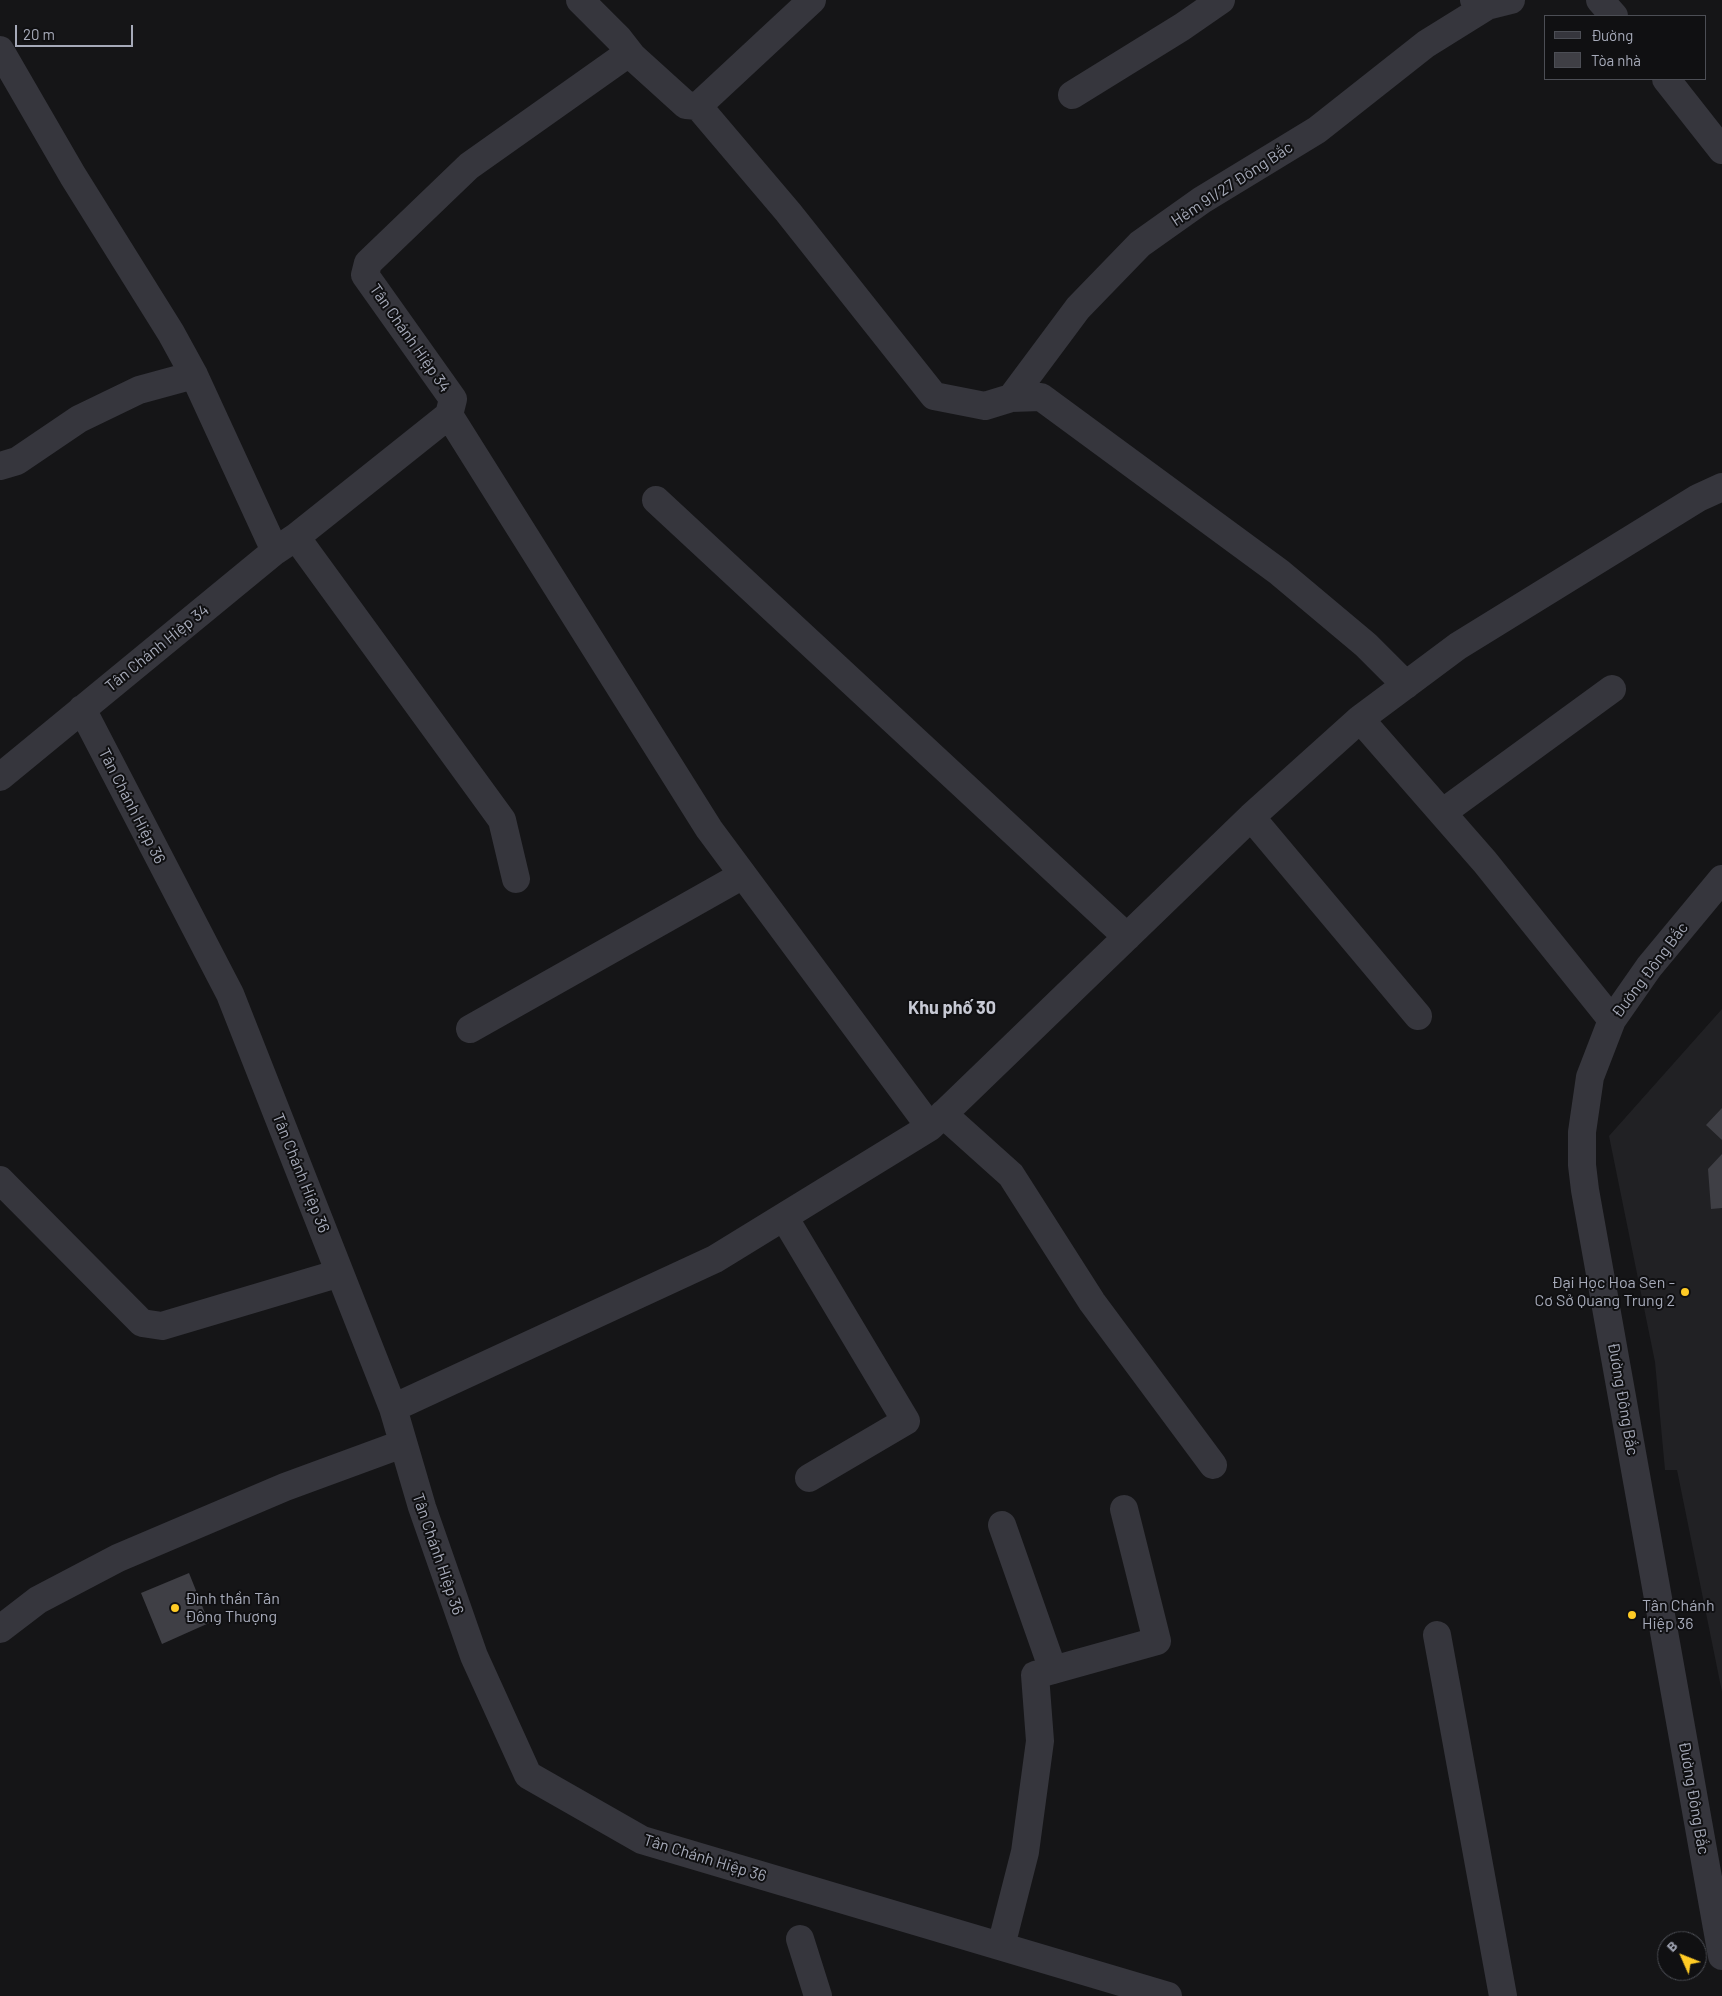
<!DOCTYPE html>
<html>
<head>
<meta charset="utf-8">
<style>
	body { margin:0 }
	#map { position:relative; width:1722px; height:1996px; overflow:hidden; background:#151517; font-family:Barlow,sans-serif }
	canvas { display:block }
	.legend { position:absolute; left:1544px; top:15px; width:162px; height:65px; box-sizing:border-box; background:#101012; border:1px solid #4c4e55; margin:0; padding:6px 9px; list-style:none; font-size:15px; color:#a6aab9 }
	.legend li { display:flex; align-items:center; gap:10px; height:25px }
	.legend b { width:25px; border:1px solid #4c4e55 }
	.north { position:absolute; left:1657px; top:1931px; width:50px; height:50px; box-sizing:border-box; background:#101012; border:1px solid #4c4e55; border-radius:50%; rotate:314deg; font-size:14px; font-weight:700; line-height:20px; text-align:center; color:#a6aab9 }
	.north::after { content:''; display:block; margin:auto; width:18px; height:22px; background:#ffcb25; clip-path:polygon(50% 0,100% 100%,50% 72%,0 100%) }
	.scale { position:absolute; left:15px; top:25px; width:118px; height:22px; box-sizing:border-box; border:2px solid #a6aab9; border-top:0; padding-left:6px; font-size:15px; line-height:18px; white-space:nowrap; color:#a6aab9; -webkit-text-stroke:4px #101012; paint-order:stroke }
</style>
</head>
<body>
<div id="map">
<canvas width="1722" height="1996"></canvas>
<ul class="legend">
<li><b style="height:6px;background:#36363d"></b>Đường</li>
<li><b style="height:14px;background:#3f3f45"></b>Tòa nhà</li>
</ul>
<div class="north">B</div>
<div class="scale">20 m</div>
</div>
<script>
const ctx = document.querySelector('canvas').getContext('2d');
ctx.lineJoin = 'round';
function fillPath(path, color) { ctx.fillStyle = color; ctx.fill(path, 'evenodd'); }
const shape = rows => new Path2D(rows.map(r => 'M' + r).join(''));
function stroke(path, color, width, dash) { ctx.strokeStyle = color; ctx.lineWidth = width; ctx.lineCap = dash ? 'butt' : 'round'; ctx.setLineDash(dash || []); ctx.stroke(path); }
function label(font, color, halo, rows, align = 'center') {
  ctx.font = font + ' Barlow,sans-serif'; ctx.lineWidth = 4; ctx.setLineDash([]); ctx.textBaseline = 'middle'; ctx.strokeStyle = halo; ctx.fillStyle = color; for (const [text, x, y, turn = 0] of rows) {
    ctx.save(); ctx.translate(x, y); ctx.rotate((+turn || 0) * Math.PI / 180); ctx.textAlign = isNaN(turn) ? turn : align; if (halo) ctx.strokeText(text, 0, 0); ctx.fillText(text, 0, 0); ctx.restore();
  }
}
const built = shape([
	[1722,1009,1722,1692,1677,1470,1665,1470,1655,1362,1609,1136]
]);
const building = shape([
	[1722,1108,1722,1140,1706,1125],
	[1722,1154,1722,1208,1711,1209,1708,1169],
	[189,1573,209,1623,162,1644,141,1593]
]);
const minor = shape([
	[580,0,619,39,633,57],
	[1474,0,1487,6,1511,0],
	[1600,0,1614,16],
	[0,50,73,176,171,333,194,375,275,551],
	[1666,79,1722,150],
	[1072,95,1182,27,1221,0],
	[698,106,788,212,934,396,985,406,1011,398,1041,397,1279,572,1366,645,1406,685],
	[1011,398,1078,308,1140,244,1202,200,1317,130,1426,44,1487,6],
	[449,415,709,829,930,1127],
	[0,466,17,461,79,419,139,390,194,375],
	[656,500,1127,937],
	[296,537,502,820,516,879],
	[82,709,230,994,393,1408,422,1507,474,1656,528,1775,642,1840,1168,1996],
	[1360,719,1485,862,1612,1020],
	[0,777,275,551,296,537,449,415,453,399,365,275,368,263,469,166,623,57,633,57,686,105,698,106,812,0],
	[1442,813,1612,689],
	[1251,817,1418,1016],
	[1722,879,1649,967,1612,1020,1590,1077,1582,1132,1582,1165,1585,1190,1722,1956],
	[470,1029,743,875],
	[943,1114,1011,1175,1092,1302,1213,1465],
	[0,1180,142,1323,162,1326,340,1273],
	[784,1217,906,1421,809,1478],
	[393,1408,715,1259,930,1127,1251,817,1360,719,1458,646,1698,498,1722,487],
	[1002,1525,1053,1670],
	[0,1629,38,1600,118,1558,285,1487,402,1444],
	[1437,1635,1503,1996],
	[800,1939,818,1996],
	[1001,1946,1025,1852,1040,1741,1035,1675,1157,1641,1124,1509]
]);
const markers = [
	[1685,1292,5,"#ffcb25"],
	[175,1608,5,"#ffcb25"],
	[1632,1615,5,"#ffcb25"]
];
const streetNames = [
	["Hẻm 91/27 Đông Bắc",1232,184,-33],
	["Tân Chánh Hiệp 34",410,338,55],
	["Tân Chánh Hiệp 34",157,648,-39],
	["Tân Chánh Hiệp 36",132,806,63],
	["Đường Đông Bắc",1650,970,-53],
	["Tân Chánh Hiệp 36",301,1173,68],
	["Đường Đông Bắc",1623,1399,80],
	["Tân Chánh Hiệp 36",438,1554,71],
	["Đường Đông Bắc",1694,1798,80],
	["Tân Chánh Hiệp 36",705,1858,17]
];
const poiNames = [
	["Đại Học Hoa Sen -",1675,1283,"right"],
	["Cơ Sở Quang Trung 2",1675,1301,"right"],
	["Đình thần Tân",185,1599],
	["Đông Thượng",185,1617],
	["Tân Chánh",1642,1606],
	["Hiệp 36",1642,1624]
];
const neighbourhoodNames = [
	["Khu phố 30",952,1008]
];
fillPath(built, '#212124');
fillPath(building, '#3f3f45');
stroke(minor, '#36363d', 28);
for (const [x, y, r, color] of markers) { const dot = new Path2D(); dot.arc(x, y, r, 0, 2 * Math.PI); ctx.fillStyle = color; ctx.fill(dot); stroke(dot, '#101012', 2); }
label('16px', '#a6aab9', '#101012', streetNames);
label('16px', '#a6aab9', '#101012', poiNames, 'left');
label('bold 18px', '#c7c9d4', '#101012', neighbourhoodNames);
</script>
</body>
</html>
